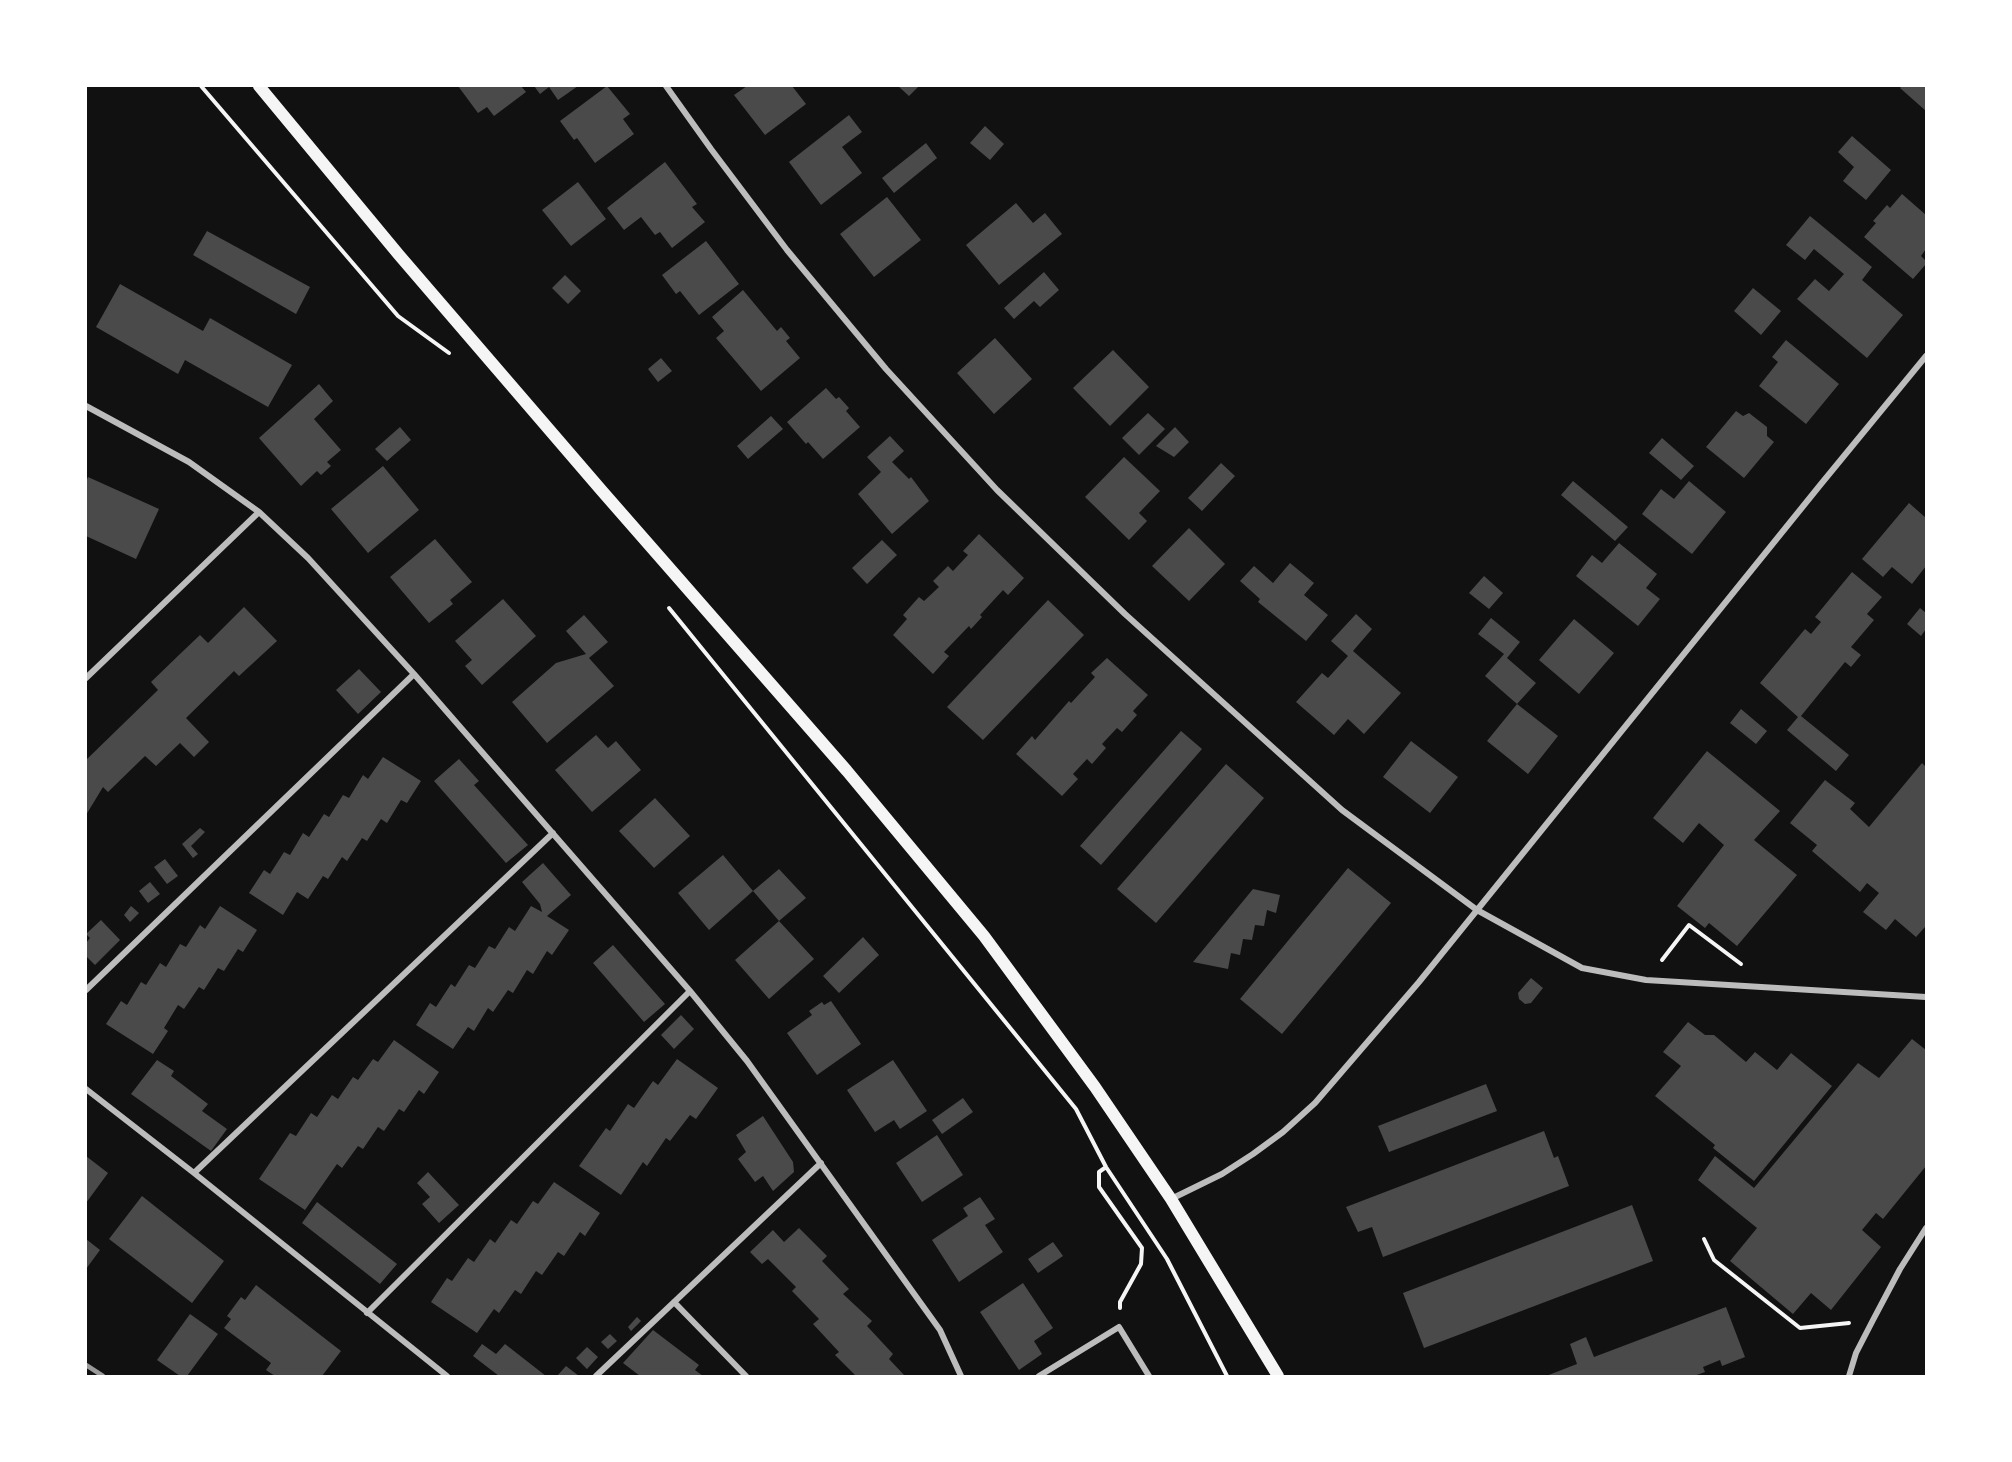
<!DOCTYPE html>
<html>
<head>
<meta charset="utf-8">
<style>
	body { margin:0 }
	#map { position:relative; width:2012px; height:1462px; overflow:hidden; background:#111; font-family:"Open Sans",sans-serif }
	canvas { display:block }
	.frame { position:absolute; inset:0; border:87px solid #fff; pointer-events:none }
</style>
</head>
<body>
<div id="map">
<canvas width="2012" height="1462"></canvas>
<div class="frame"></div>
</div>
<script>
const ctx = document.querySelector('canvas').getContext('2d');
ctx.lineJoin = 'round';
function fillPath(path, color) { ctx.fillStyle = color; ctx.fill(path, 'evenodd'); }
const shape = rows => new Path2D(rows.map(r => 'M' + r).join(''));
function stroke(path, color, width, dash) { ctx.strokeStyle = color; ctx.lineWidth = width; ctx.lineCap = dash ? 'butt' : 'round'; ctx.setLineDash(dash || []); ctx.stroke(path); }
const building = shape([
	[458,86,521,86,526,92,494,116,487,107,478,113],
	[534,86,578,86,558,100,549,87,540,94],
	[607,86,630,114,623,119,634,134,595,163,577,138,574,140,560,121],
	[747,86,792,86,806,104,765,135,734,95],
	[898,86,919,86,909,96],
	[1902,86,1926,86,1926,111,1900,88],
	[849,115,862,132,842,147,862,173,821,205,789,162],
	[985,126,1004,144,990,160,970,143],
	[1852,136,1891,170,1866,200,1843,181,1854,167,1838,152],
	[926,143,937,158,894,193,882,178],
	[665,162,697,204,692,207,705,222,672,248,660,232,655,235,641,217,624,230,607,208],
	[578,182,606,219,571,246,542,210],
	[1902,194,1926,215,1926,249,1921,256,1926,261,1926,264,1913,279,1864,237,1876,223,1873,221,1887,205,1890,208],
	[887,197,921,240,874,277,840,234],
	[1016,203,1033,223,1045,213,1062,234,999,285,966,245],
	[1810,216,1872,267,1862,280,1903,315,1867,358,1797,299,1815,279,1829,291,1844,274,1814,249,1805,260,1786,245],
	[207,231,310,287,296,314,193,255],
	[706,241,739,284,699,315,680,291,676,294,662,275],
	[1044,272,1059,290,1040,307,1034,301,1014,319,1004,308],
	[565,275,581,291,568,304,552,288],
	[120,284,203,331,210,318,292,365,268,407,185,360,178,374,96,327],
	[1753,288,1781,311,1761,335,1734,311],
	[743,290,777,331,781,327,790,338,786,341,800,358,761,391,716,338,724,331,712,317],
	[995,338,1032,379,994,414,957,373],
	[1786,340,1839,384,1806,424,1759,386,1778,362,1772,357],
	[1113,350,1149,387,1110,426,1073,388],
	[661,358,672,371,658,382,648,369],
	[319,384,333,401,314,419,341,450,327,462,331,466,321,475,317,471,301,486,259,438],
	[826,388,836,399,839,397,849,408,846,411,860,427,823,459,808,442,806,444,787,422],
	[1736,411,1743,416,1749,413,1767,427,1767,436,1774,442,1744,478,1706,447],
	[1148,413,1165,429,1139,455,1122,438],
	[771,416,783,429,748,459,737,446],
	[400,427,411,440,387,461,375,449],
	[1175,427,1189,442,1174,457,1156,446],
	[890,436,904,451,892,462,909,479,911,477,929,501,892,534,858,494,881,472,867,457],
	[1662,438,1694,466,1681,480,1649,453],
	[1124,457,1160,491,1139,513,1147,521,1129,540,1085,497],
	[1221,463,1235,476,1202,511,1188,498],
	[383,466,419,510,368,553,331,509],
	[88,477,159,509,136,559,86,536,86,482],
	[1573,481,1628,527,1615,541,1561,495],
	[1689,481,1726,512,1692,554,1642,514,1661,489,1674,499],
	[1909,503,1926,518,1926,566,1912,584,1892,567,1883,577,1862,559],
	[1189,528,1225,564,1189,601,1152,566],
	[979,534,1024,578,1008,595,1003,590,980,615,982,617,971,629,969,626,944,652,949,656,933,674,893,635,907,619,903,615,919,597,924,601,939,587,933,581,948,566,953,571,968,555,963,551],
	[435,539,472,582,450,600,453,604,429,623,390,577],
	[882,540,897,555,867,584,852,568],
	[1619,543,1657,574,1646,588,1660,599,1638,626,1576,576,1592,555,1602,563],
	[1290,563,1314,583,1304,595,1328,615,1306,641,1258,602,1260,599,1240,581,1254,566,1273,583],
	[1852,572,1882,597,1867,614,1874,620,1851,647,1861,655,1851,667,1845,662,1801,716,1849,755,1836,771,1787,730,1798,717,1760,683,1805,629,1811,634,1821,622,1815,617],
	[1484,576,1503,593,1489,609,1469,593],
	[503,599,536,636,482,685,465,666,472,660,455,641],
	[1048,600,1084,635,983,740,947,707],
	[244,607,277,641,239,676,234,671,186,718,209,742,194,757,180,743,156,766,145,756,108,792,103,787,86,815,86,760,158,690,151,682,180,654,200,635,208,643],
	[1920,608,1926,613,1926,629,1921,636,1907,624],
	[1356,614,1372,629,1353,651,1401,693,1364,734,1348,719,1334,735,1296,702,1322,673,1328,678,1348,656,1331,641],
	[584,615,608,642,589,658,614,686,547,743,512,702,556,663,586,654,566,631],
	[1491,618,1520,642,1507,658,1536,683,1517,704,1485,676,1504,654,1478,634],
	[1574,619,1614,653,1579,694,1539,660],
	[1107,658,1148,695,1133,711,1137,715,1122,732,1117,728,1102,744,1106,748,1092,764,1087,759,1073,774,1078,779,1062,796,1016,754,1032,736,1035,740,1069,701,1071,703,1095,677,1091,673],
	[359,669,381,692,358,714,336,690],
	[1517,704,1558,736,1528,774,1487,741],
	[1741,709,1767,731,1756,744,1730,723],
	[1181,731,1202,749,1101,865,1080,846],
	[596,735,608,748,616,741,641,770,592,812,555,770],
	[1411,741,1458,777,1430,813,1383,777],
	[1707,751,1780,811,1754,840,1797,875,1737,946,1709,923,1705,928,1677,906,1724,845,1699,823,1683,843,1653,818],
	[383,757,421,781,407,803,401,800,387,823,381,819,367,841,362,838,347,861,342,857,328,879,323,876,308,899,297,892,283,915,249,893,264,870,270,874,284,852,290,855,303,833,309,837,324,814,329,817,343,795,349,798,363,775,368,779],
	[459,759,479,781,474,785,528,845,506,863,434,781],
	[1922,763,1926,767,1926,928,1925,927,1916,937,1895,919,1886,930,1863,912,1879,893,1867,883,1860,892,1812,851,1817,845,1790,823,1825,780,1855,803,1850,809,1869,827],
	[1226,764,1264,798,1156,923,1117,889],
	[655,798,690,836,654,868,619,831],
	[200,828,205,832,191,846,198,854,193,858,182,844],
	[723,855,753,891,709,930,678,893],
	[165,859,178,876,167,884,154,867],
	[543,863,571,895,547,916,569,930,552,955,547,951,533,974,527,970,513,993,508,990,493,1012,488,1008,474,1031,468,1027,453,1049,416,1025,430,1003,436,1007,451,984,455,987,469,965,475,968,489,946,495,949,509,927,515,931,531,906,542,912,540,904,522,882],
	[1348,868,1391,903,1282,1034,1240,999],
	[779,869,806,898,779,921,753,891],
	[150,882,160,894,148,903,139,891],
	[1253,889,1280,895,1276,913,1267,910,1264,926,1255,925,1252,940,1243,939,1240,955,1231,953,1228,969,1193,962],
	[131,906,139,913,130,922,124,915],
	[220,906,257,930,243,952,238,949,224,971,218,968,204,990,199,987,184,1009,178,1005,164,1028,168,1031,153,1054,106,1024,121,1001,127,1005,141,982,146,985,160,963,166,967,180,944,186,947,200,925,205,929],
	[101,920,120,940,95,965,86,956,86,943,90,938,86,934],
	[779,921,814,959,769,999,735,960],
	[863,937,879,955,839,993,823,976],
	[613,945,665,1004,644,1022,593,963],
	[1531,978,1543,988,1531,1003,1525,1004,1519,999,1518,993],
	[831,1001,861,1044,817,1075,787,1033,812,1015,809,1011,822,1002,824,1005],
	[681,1015,694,1029,674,1049,661,1035],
	[1688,1022,1705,1035,1714,1035,1746,1062,1755,1052,1777,1070,1791,1053,1832,1086,1754,1181,1713,1148,1715,1145,1655,1096,1681,1066,1663,1052],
	[1912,1039,1926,1050,1926,1166,1883,1219,1876,1213,1862,1230,1881,1247,1831,1310,1811,1293,1793,1314,1730,1261,1757,1228,1698,1180,1715,1156,1754,1188,1858,1063,1879,1078],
	[394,1040,439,1072,424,1094,419,1090,404,1112,399,1109,384,1131,378,1127,363,1149,358,1146,342,1168,337,1164,305,1210,259,1179,290,1133,296,1136,311,1113,317,1117,332,1095,338,1099,353,1077,358,1080,373,1059,378,1062],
	[677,1059,718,1088,696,1119,690,1115,670,1141,666,1138,647,1166,643,1162,621,1195,579,1166,606,1128,610,1131,628,1104,634,1108,653,1081,658,1085],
	[157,1060,174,1071,171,1076,208,1104,202,1111,227,1129,211,1151,131,1094],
	[893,1060,927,1111,900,1129,894,1120,875,1132,847,1090],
	[1486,1084,1497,1111,1389,1152,1378,1126],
	[963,1098,973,1112,942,1134,932,1120],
	[763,1116,793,1162,794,1172,773,1191,763,1176,755,1182,738,1159,746,1152,736,1135],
	[1544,1131,1554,1158,1558,1156,1569,1186,1383,1257,1372,1227,1358,1232,1346,1207],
	[937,1135,963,1175,922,1202,896,1163],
	[86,1156,108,1173,86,1203],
	[428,1172,459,1205,439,1223,422,1204,430,1197,417,1183],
	[554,1182,600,1213,585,1236,580,1232,564,1256,558,1252,542,1275,536,1271,521,1294,515,1290,499,1313,494,1309,477,1333,431,1302,447,1278,452,1281,468,1258,474,1262,490,1239,495,1243,511,1220,517,1224,533,1201,538,1204],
	[142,1196,224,1261,192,1303,109,1239],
	[980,1197,995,1219,985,1225,1003,1252,959,1282,932,1240,968,1216,963,1208],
	[317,1202,397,1264,380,1284,302,1223],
	[1632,1205,1653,1261,1424,1348,1403,1293],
	[799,1228,827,1256,822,1261,849,1289,843,1294,872,1321,867,1326,893,1354,889,1359,905,1376,856,1376,835,1355,839,1352,813,1324,819,1319,792,1291,796,1287,768,1259,762,1264,750,1252,773,1230,784,1242],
	[86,1239,100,1250,86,1269],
	[1053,1242,1063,1256,1038,1273,1028,1259],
	[1023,1283,1053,1328,1034,1341,1042,1354,1019,1370,980,1312],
	[256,1285,341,1351,322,1376,275,1376,266,1370,271,1363,224,1328,231,1319,227,1316,241,1297,245,1300],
	[1726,1307,1745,1357,1722,1366,1720,1360,1703,1367,1705,1372,1694,1376,1546,1376,1577,1364,1570,1344,1586,1337,1594,1357],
	[190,1314,218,1334,187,1376,180,1376,157,1360],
	[637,1317,641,1321,631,1331,628,1327],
	[653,1330,699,1365,695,1370,703,1376,640,1376,623,1363],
	[610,1334,617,1341,608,1349,601,1342],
	[482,1344,496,1354,505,1344,546,1376,499,1376,473,1356],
	[587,1347,598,1357,587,1369,576,1358],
	[566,1366,579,1376,557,1376]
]);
const path = shape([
	[201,86,398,316,449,353],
	[669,608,1076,1109,1106,1167,1167,1259,1227,1376],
	[1662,960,1689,925,1741,964],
	[1106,1167,1099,1172,1099,1187,1142,1248,1141,1264,1120,1302,1120,1308],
	[1704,1239,1714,1260,1800,1328,1849,1323]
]);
const minor = shape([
	[666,86,711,149,787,250,886,369,997,490,1125,614,1342,810,1477,910,1582,968,1646,980,1926,997],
	[86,406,189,462,259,512,308,558,414,674,690,991,747,1061,940,1330,961,1376],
	[86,678,259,512],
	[86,990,414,674],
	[86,1089,194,1173,447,1376],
	[194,1173,553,833],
	[1171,1199,1222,1174,1253,1154,1283,1132,1315,1103,1419,982,1821,484,1926,356],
	[674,1302,746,1376],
	[367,1313,690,991],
	[596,1376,821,1163],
	[1039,1376,1119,1327,1149,1376],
	[1849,1376,1856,1353,1873,1320,1900,1269,1926,1228]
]);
const secondary = shape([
	[259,86,399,255,602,491,847,771,984,936,1095,1087,1171,1199,1278,1376]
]);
const rail = shape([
	[86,1365,103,1376]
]);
fillPath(building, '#4a4a4a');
stroke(path, '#f5f5f5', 4);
stroke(minor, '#bcbcbc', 6);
stroke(secondary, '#f5f5f5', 12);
stroke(rail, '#9a9a9a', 4.5);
</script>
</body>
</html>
